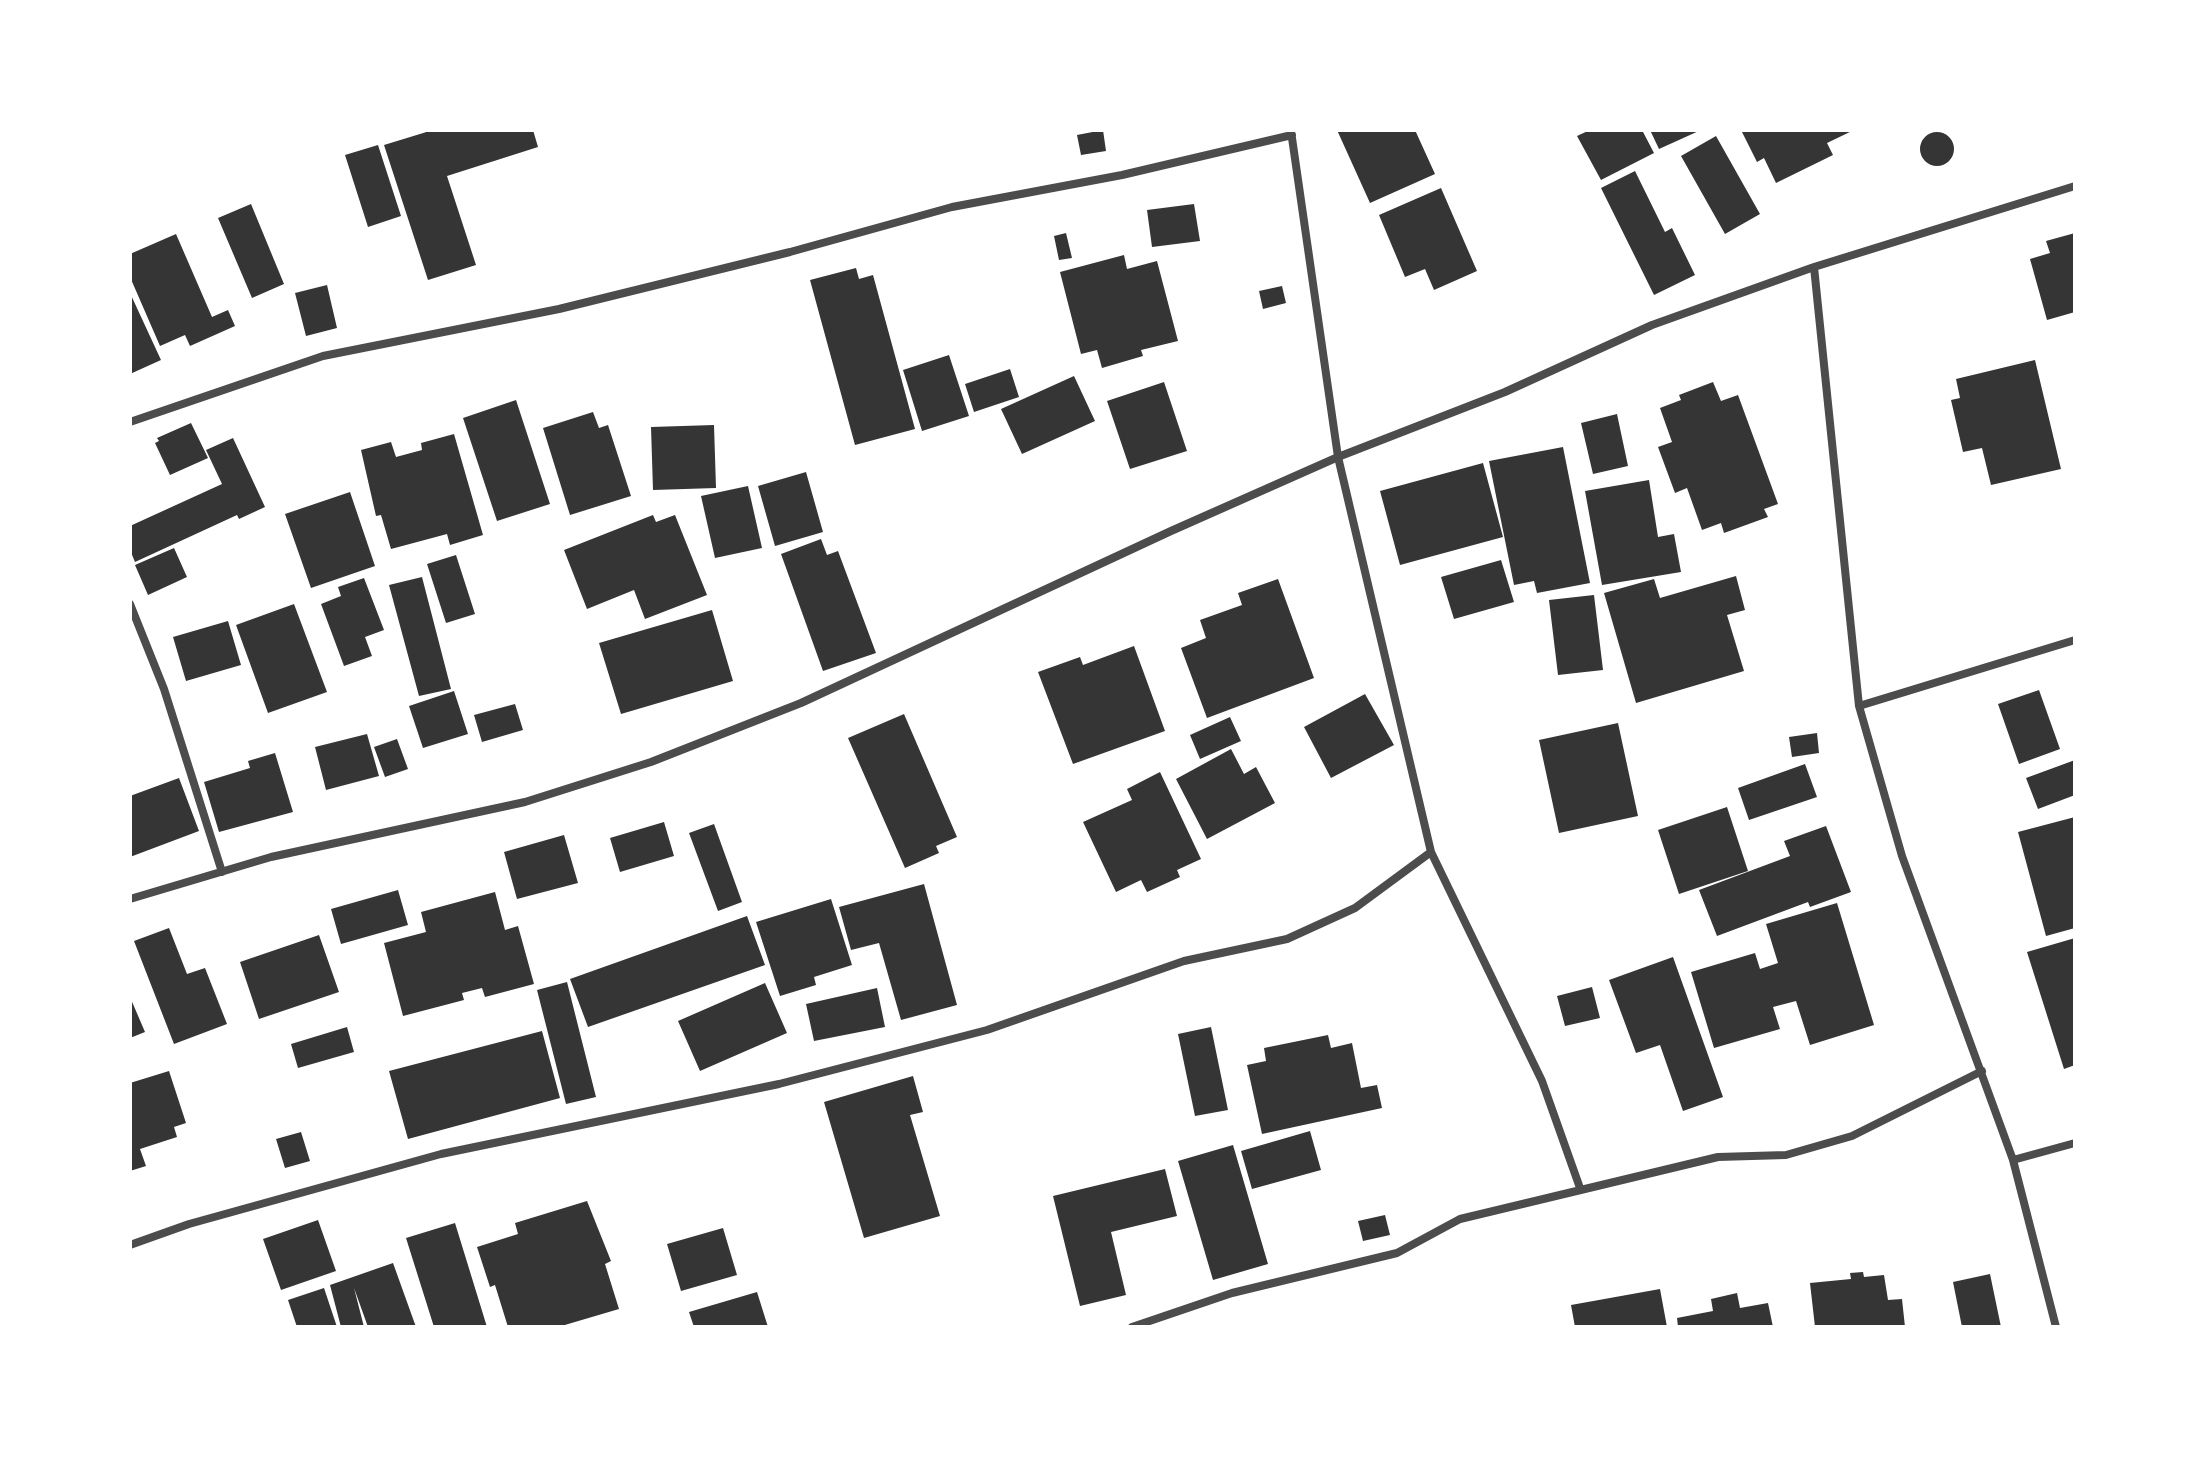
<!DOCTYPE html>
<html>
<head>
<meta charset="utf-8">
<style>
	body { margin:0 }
	#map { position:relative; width:2205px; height:1457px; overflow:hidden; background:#fff; font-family:"Asap Condensed",sans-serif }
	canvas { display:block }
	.frame { position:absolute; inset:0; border:132px solid #fff; pointer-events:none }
</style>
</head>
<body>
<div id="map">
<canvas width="2205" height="1457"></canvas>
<div class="frame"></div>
</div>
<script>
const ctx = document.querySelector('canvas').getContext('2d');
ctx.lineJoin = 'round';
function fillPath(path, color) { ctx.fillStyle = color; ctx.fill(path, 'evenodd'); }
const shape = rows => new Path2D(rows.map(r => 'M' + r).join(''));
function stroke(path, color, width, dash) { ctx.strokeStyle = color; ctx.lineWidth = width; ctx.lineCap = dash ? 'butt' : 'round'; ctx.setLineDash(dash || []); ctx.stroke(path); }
const building = shape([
	[433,130,533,130,538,147,447,176,476,265,428,280,384,145],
	[1103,130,1106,151,1081,155,1077,135],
	[1337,130,1415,130,1435,174,1370,203],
	[1590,130,1642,130,1654,153,1601,180,1577,136],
	[1650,130,1701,130,1659,149],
	[1741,130,1854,130,1827,143,1833,155,1776,183,1764,158,1757,162],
	'1920 149a17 17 0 1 1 34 0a17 17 0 1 1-34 0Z',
	[1716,136,1760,214,1725,234,1681,156],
	[378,145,401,216,368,227,345,155],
	[1635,171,1665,232,1672,228,1695,275,1654,295,1601,188],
	[1441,188,1477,271,1434,290,1425,269,1405,277,1379,215],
	[251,204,284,284,252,298,218,218],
	[1194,204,1200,241,1152,247,1147,210],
	[1066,233,1072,258,1059,260,1054,236],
	[2075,233,2075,312,2047,320,2030,259,2050,253,2046,241],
	[176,234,212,317,228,310,235,326,190,346,185,335,160,346,130,277,130,254],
	[1124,255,1127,269,1157,261,1178,341,1141,350,1143,356,1102,368,1097,350,1081,354,1060,272],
	[856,268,859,279,873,275,915,429,855,445,810,280],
	[327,285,337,328,306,336,295,293],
	[1282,286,1286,303,1263,309,1259,291],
	[130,293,161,360,130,374],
	[949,355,969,416,922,431,903,370],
	[2035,360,2061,469,1991,485,1982,448,1963,452,1951,400,1960,398,1956,379],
	[1010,369,1019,397,974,412,965,384],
	[1074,376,1095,421,1022,454,1001,409],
	[1164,382,1187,451,1130,469,1107,401],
	[1713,382,1721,401,1738,395,1778,504,1764,509,1768,517,1724,533,1721,523,1702,530,1687,488,1675,493,1658,447,1672,442,1660,408,1681,400,1679,395],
	[516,400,550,504,497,521,463,418],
	[593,412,599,428,608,425,631,496,570,515,543,428],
	[1617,414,1628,466,1593,474,1581,423],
	[191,423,208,458,170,475,155,443,159,441,157,438],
	[714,425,716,488,653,490,651,427],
	[454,434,483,535,450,545,447,534,391,549,381,515,376,516,361,450,391,442,396,457,422,450,421,443],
	[233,438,265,507,239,519,237,515,135,562,130,550,130,526,222,484,206,450],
	[1563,447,1590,583,1537,593,1534,581,1514,585,1489,461],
	[1483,463,1503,537,1400,565,1380,491],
	[806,472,823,532,775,546,758,486],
	[1649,480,1658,537,1674,534,1681,572,1602,585,1585,491],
	[748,486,762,548,715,558,701,496],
	[350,492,375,566,311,588,285,514],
	[653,515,656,522,675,515,707,595,645,619,634,590,587,609,564,550],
	[821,539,827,555,838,551,876,653,823,671,781,554],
	[174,548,187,577,148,595,135,565],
	[456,555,475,614,446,623,427,564],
	[1501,560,1514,602,1454,619,1441,577],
	[1736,576,1745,610,1727,615,1744,671,1636,703,1604,593,1654,579,1660,598],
	[422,577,451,689,419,696,389,585],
	[364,578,384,630,365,637,372,656,344,666,321,604,341,596,338,587],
	[1278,579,1314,678,1207,718,1181,648,1206,638,1200,620,1242,605,1238,593],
	[1594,595,1603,670,1558,675,1549,600],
	[294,604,327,692,268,713,236,625],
	[712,610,733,681,621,714,599,643],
	[228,621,241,665,186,681,173,637],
	[1134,646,1165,731,1073,764,1038,672,1080,657,1083,665],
	[2039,690,2060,749,2019,764,1998,704],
	[454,691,468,734,423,748,409,706],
	[1365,694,1394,745,1331,778,1304,727],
	[515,704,523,730,482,742,474,715],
	[904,714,957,837,936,846,939,853,905,868,848,738],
	[1230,717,1241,741,1200,759,1190,735],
	[1618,723,1638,816,1559,833,1539,740],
	[1817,733,1819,753,1792,757,1789,737],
	[367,734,379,776,326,790,315,747],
	[397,739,408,769,385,777,374,747],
	[1231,749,1244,774,1256,767,1275,803,1207,839,1176,779],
	[275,753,293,812,219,832,204,782,250,768,248,761],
	[2075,760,2075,795,2038,809,2026,778],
	[1805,764,1817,797,1749,820,1738,788],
	[1160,772,1201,859,1177,870,1180,877,1147,892,1141,880,1116,892,1083,822,1132,800,1127,789],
	[179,778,199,831,130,857,130,796],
	[1727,807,1748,871,1679,894,1658,830],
	[2075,817,2075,928,2046,936,2018,832],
	[664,822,674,856,620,872,610,838],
	[714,824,742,902,718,911,689,833],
	[1826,826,1851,892,1810,907,1808,902,1717,936,1699,890,1790,856,1784,841],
	[564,835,578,883,517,899,504,852],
	[924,884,957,1005,901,1020,879,943,851,950,839,907],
	[398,890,408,925,341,944,331,909],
	[495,892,505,930,518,926,534,984,485,997,482,988,462,993,464,1000,403,1016,384,943,426,932,421,912],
	[831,899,852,965,814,977,816,985,780,996,756,922],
	[1837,903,1874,1025,1810,1045,1796,1001,1773,1007,1780,1029,1714,1048,1691,972,1755,953,1760,969,1778,963,1766,924],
	[747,916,765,965,588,1027,570,979],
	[169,928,187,974,205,968,227,1024,174,1044,134,941],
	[319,935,339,992,259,1019,240,962],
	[2075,938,2075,1065,2064,1069,2027,952],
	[1673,957,1723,1097,1683,1111,1660,1045,1636,1053,1609,980],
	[567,982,596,1097,566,1104,537,990],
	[765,983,787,1033,700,1071,678,1021],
	[1592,987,1600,1018,1565,1026,1557,996],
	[877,988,885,1027,814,1041,806,1004],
	[130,997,145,1032,130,1038],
	[347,1027,354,1052,298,1068,291,1044],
	[1211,1027,1228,1110,1195,1116,1178,1034],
	[542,1031,560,1098,408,1139,389,1071],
	[1328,1035,1331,1048,1352,1043,1361,1088,1377,1085,1382,1108,1262,1134,1247,1065,1266,1061,1264,1048],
	[169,1071,186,1123,174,1127,177,1137,140,1149,146,1166,130,1171,130,1083],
	[913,1076,923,1112,910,1115,940,1216,864,1238,824,1102],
	[1310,1131,1321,1170,1252,1189,1241,1151],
	[301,1132,310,1161,285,1168,276,1139],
	[1233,1145,1268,1264,1213,1280,1178,1161],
	[1165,1169,1177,1216,1111,1232,1126,1295,1080,1306,1053,1196],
	[587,1201,611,1261,605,1264,619,1309,558,1327,508,1327,495,1285,490,1287,477,1247,518,1234,515,1223],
	[1385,1215,1390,1235,1363,1241,1358,1221],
	[318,1220,336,1271,281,1290,263,1239],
	[455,1223,487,1327,434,1327,406,1238],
	[723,1228,737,1275,681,1291,667,1244],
	[393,1263,416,1327,368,1327,354,1288,364,1327,341,1327,330,1285],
	[1863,1272,1864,1277,1884,1275,1888,1300,1902,1299,1905,1327,1815,1327,1810,1283,1851,1279,1850,1273],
	[1990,1274,2001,1327,1962,1327,1953,1282],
	[324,1288,337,1327,297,1327,288,1300],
	[1660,1289,1667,1327,1575,1327,1571,1305],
	[757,1292,768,1327,694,1327,689,1312],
	[1737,1293,1740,1308,1768,1303,1773,1327,1678,1327,1677,1318,1713,1311,1711,1299]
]);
const minor = shape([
	[1291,131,1338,457,1431,852,1542,1081,1580,1188],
	[1814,267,1859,706,1902,856,2013,1160,2056,1327],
	[130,422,323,356,559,309,790,252,952,207,1122,175,1292,135],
	[130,604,164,689,222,872],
	[1859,706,2075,640],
	[130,899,271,857,525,802,651,762,801,703,1171,531,1338,457,1505,392,1652,325,1814,267,2075,186],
	[2013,1160,2075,1143],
	[130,1245,189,1224,441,1154,779,1084,987,1030,1184,961,1287,939,1355,908,1431,852],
	[1132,1327,1232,1293,1397,1253,1460,1219,1718,1157,1786,1155,1852,1136,1982,1071]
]);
fillPath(building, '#353535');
stroke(minor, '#4c4c4c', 8);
</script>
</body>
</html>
